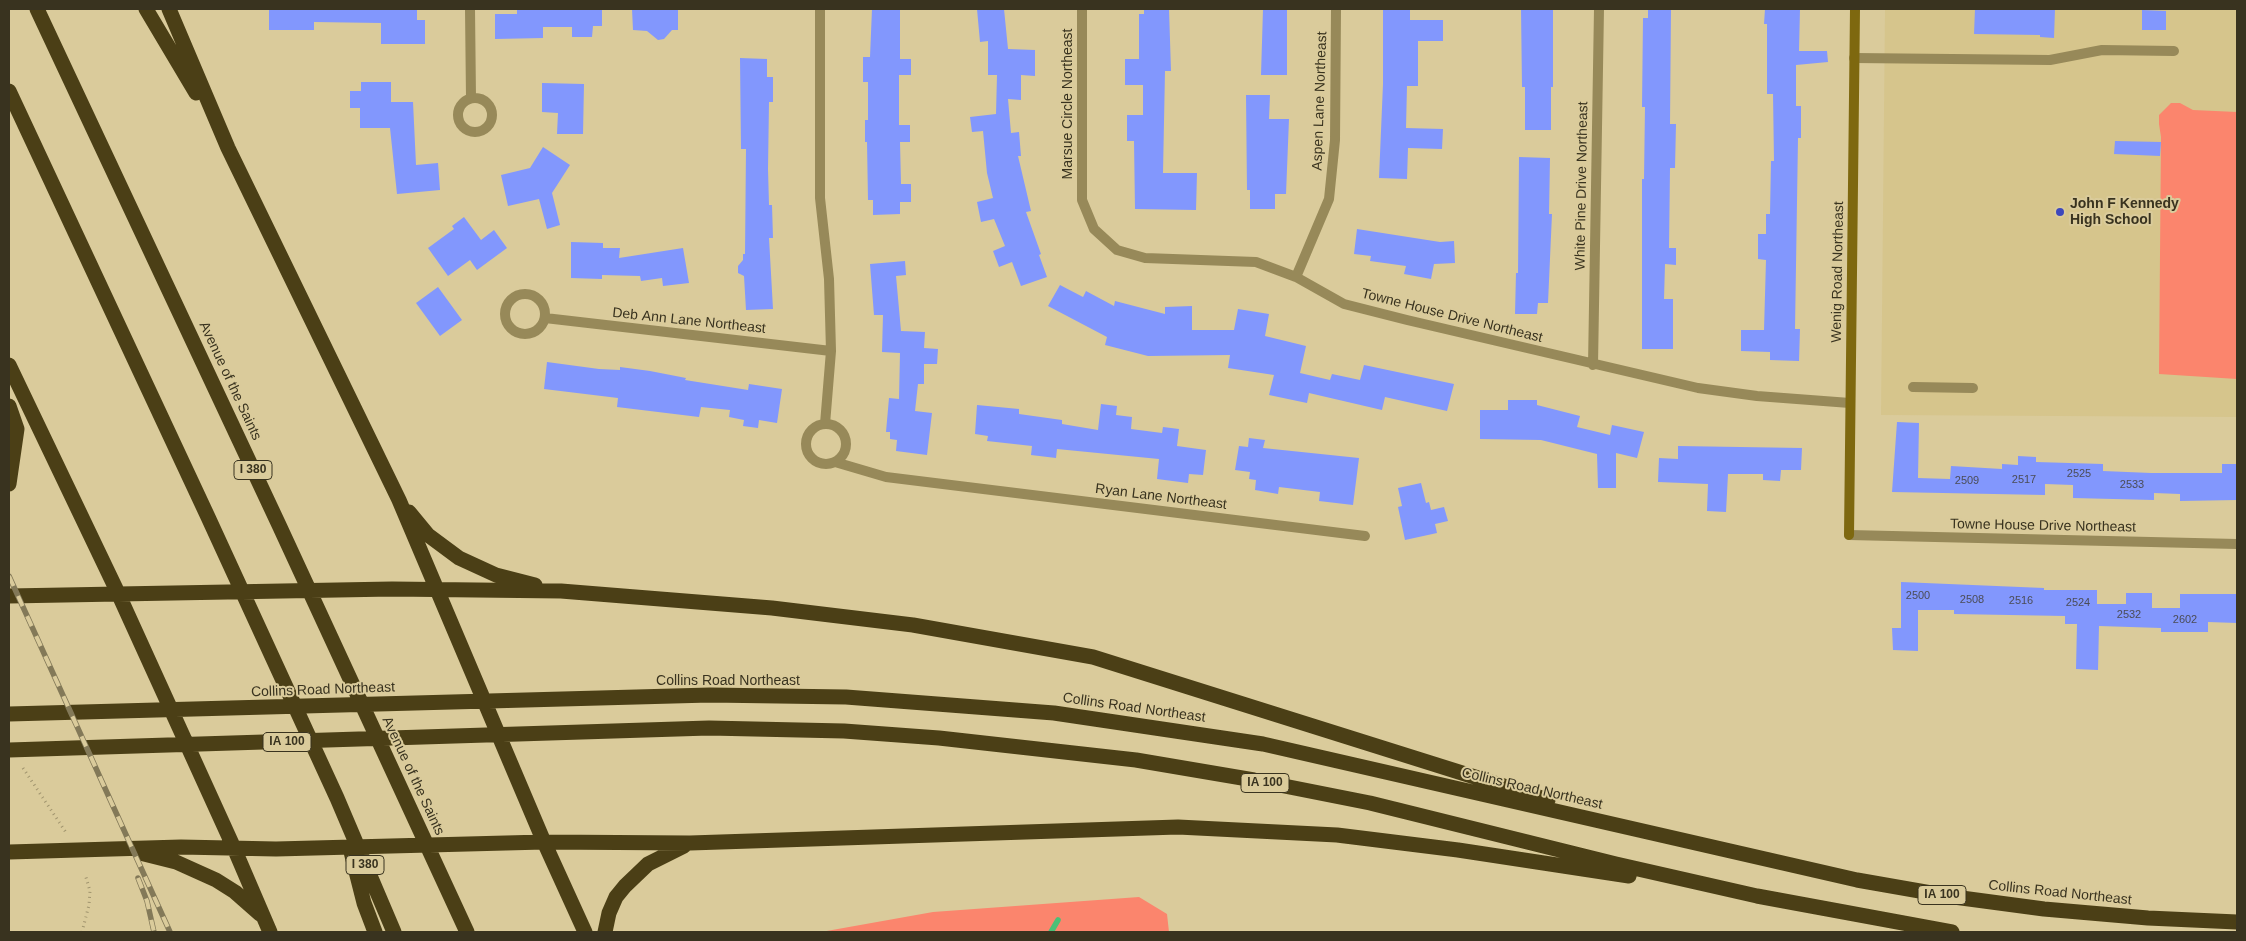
<!DOCTYPE html>
<html>
<head>
<meta charset="utf-8">
<style>
	body { margin:0 }
	#map { position:relative; width:2246px; height:941px; overflow:hidden; background:#dacb9b; font-family:Arial,sans-serif }
	canvas { display:block }
	.frame { position:absolute; inset:0; border:10px solid #39331f; pointer-events:none }
</style>
</head>
<body>
<div id="map">
<canvas width="2246" height="941"></canvas>
<div class="frame"></div>
</div>
<script>
const ctx = document.querySelector('canvas').getContext('2d');
ctx.lineJoin = 'round';
function fillPath(path, color) { ctx.fillStyle = color; ctx.fill(path, 'evenodd'); }
const shape = rows => new Path2D(rows.map(r => 'M' + r).join(''));
function stroke(path, color, width, dash) { ctx.strokeStyle = color; ctx.lineWidth = width; ctx.lineCap = dash ? 'butt' : 'round'; ctx.setLineDash(dash || []); ctx.stroke(path); }
function label(font, color, halo, rows, align = 'center') {
  ctx.font = font + ' Arial,sans-serif'; ctx.lineWidth = 4; ctx.setLineDash([]); ctx.textBaseline = 'middle'; ctx.strokeStyle = halo; ctx.fillStyle = color; for (const [text, x, y, turn = 0] of rows) {
    ctx.save(); ctx.translate(x, y); ctx.rotate((+turn || 0) * Math.PI / 180); ctx.textAlign = isNaN(turn) ? turn : align; if (halo) ctx.strokeText(text, 0, 0); ctx.fillText(text, 0, 0); ctx.restore();
  }
}
const built = shape([
	[1885,9,2237,9,2237,417,1881,415]
]);
const green = shape([
	[2171,103,2180,103,2193,110,2237,112,2237,379,2159,374,2161,137,2159,124,2159,115],
	[1139,897,1167,914,1169,932,821,932,933,912]
]);
const stream = shape([
	[1051,932,1058,920]
]);
const building = shape([
	[269,9,417,9,417,20,425,20,425,44,381,44,381,23,314,22,314,30,269,30],
	[517,9,602,9,602,26,593,26,592,37,572,37,572,27,543,27,543,38,495,39,495,14,517,14],
	[632,9,678,9,678,30,672,30,664,39,658,40,647,31,633,30],
	[872,9,900,9,900,59,911,59,911,75,899,75,899,125,910,125,910,142,900,142,901,184,911,184,911,202,900,202,900,214,873,215,873,200,868,200,867,142,865,142,865,120,868,120,868,82,863,82,863,57,870,57],
	[977,9,1004,9,1008,49,1035,50,1035,76,1021,75,1021,100,1008,99,1011,133,1019,132,1021,156,1018,156,1031,211,1026,212,1041,254,1039,255,1047,277,1021,286,1012,262,999,267,993,251,1005,246,994,219,981,222,977,202,993,198,987,173,983,131,972,132,970,117,996,114,997,75,988,75,988,41,980,42],
	[1144,9,1169,9,1171,71,1165,71,1163,173,1197,173,1196,210,1135,209,1134,141,1127,141,1127,115,1143,115,1143,85,1125,85,1125,59,1139,59,1139,14,1144,14],
	[1263,9,1287,9,1287,75,1261,75],
	[1383,9,1410,9,1410,20,1443,20,1443,41,1418,41,1418,86,1407,86,1406,128,1443,129,1442,149,1408,148,1407,179,1379,178,1383,84],
	[1521,9,1553,9,1553,87,1551,87,1551,130,1525,130,1525,87,1522,87],
	[1648,9,1671,9,1670,124,1676,124,1675,168,1670,168,1669,248,1676,248,1676,265,1665,264,1664,299,1673,299,1673,349,1642,349,1642,179,1644,179,1645,107,1642,107,1643,18,1648,18],
	[1765,9,1800,9,1799,51,1827,51,1828,62,1796,65,1796,106,1801,106,1801,138,1798,138,1795,329,1800,329,1799,361,1770,360,1770,352,1741,351,1741,330,1764,330,1766,260,1758,259,1758,234,1766,234,1766,214,1770,214,1771,161,1774,161,1773,94,1767,94,1767,24,1764,24],
	[1975,9,2055,9,2054,38,2040,37,2040,35,1974,34],
	[2142,10,2166,11,2166,30,2142,30],
	[740,58,767,59,767,77,773,77,773,102,769,102,768,169,769,205,772,205,773,238,769,238,773,309,746,310,744,276,738,273,738,266,743,260,743,254,745,254,746,149,741,149],
	[361,82,391,82,391,102,413,102,416,165,438,163,440,190,397,194,390,128,360,128,360,108,350,108,350,91,361,91],
	[542,83,584,84,583,134,557,134,558,113,542,112],
	[1246,95,1270,95,1269,119,1289,119,1286,194,1275,194,1275,209,1250,209,1250,190,1247,190],
	[2115,141,2161,142,2160,156,2114,154],
	[543,147,570,165,552,193,560,225,547,229,539,199,508,206,501,175,530,168],
	[1519,157,1550,158,1549,214,1552,214,1548,303,1538,303,1537,314,1515,314,1516,273,1518,273],
	[464,217,481,240,494,230,507,248,477,270,470,260,448,276,428,248,454,229,452,226],
	[1357,229,1440,242,1454,241,1455,263,1434,264,1431,279,1404,274,1406,266,1370,261,1371,256,1354,254],
	[571,242,603,243,603,248,620,248,619,258,683,248,689,283,663,286,662,278,641,281,640,276,602,275,602,279,571,278],
	[905,261,906,275,896,276,901,331,925,332,924,348,938,349,937,364,924,364,924,384,918,384,915,411,932,413,927,455,896,451,897,440,890,439,890,432,886,432,889,398,899,399,900,353,882,352,883,315,874,315,870,264],
	[1060,285,1083,297,1086,291,1114,306,1115,301,1165,314,1165,307,1192,306,1192,330,1234,330,1238,309,1269,314,1265,336,1306,346,1300,373,1330,380,1332,374,1360,380,1364,365,1454,384,1447,411,1385,397,1382,410,1309,393,1307,403,1269,395,1274,375,1228,368,1230,355,1148,356,1105,345,1107,337,1048,306],
	[438,287,462,320,440,336,416,303],
	[547,362,599,369,620,370,620,367,650,371,686,378,685,380,748,390,749,384,782,389,777,423,759,420,758,428,743,426,744,420,729,417,730,410,701,407,699,417,617,407,618,398,544,389],
	[1508,400,1537,400,1537,405,1580,416,1577,427,1610,435,1612,425,1644,432,1637,458,1616,453,1616,488,1598,488,1597,454,1541,440,1480,439,1480,410,1508,410],
	[1101,404,1117,406,1116,415,1132,417,1131,429,1162,433,1163,427,1179,429,1177,446,1206,450,1203,475,1189,474,1188,483,1157,479,1159,459,1057,449,1056,458,1031,455,1032,446,987,441,988,436,975,434,977,405,1019,409,1019,414,1062,420,1062,424,1098,430],
	[1897,422,1919,423,1918,478,1950,479,1951,466,2002,469,2002,464,2018,465,2018,456,2036,457,2036,462,2103,464,2103,471,2151,473,2222,473,2222,464,2237,464,2237,500,2180,501,2180,494,2154,493,2154,500,2073,498,2073,485,2045,484,2045,495,1892,492],
	[1249,438,1265,440,1263,448,1359,458,1353,505,1319,501,1320,492,1279,487,1278,494,1255,490,1256,480,1249,479,1250,472,1235,470,1239,446,1248,447],
	[1678,446,1802,448,1801,470,1781,470,1780,481,1763,480,1763,474,1728,474,1726,512,1707,511,1708,484,1658,482,1659,458,1678,459],
	[1421,483,1426,503,1429,502,1431,510,1444,507,1448,521,1435,524,1437,533,1405,540,1398,507,1402,506,1398,488],
	[1901,582,2044,588,2044,590,2097,590,2097,604,2126,604,2126,593,2152,593,2152,608,2180,608,2180,594,2237,594,2237,623,2208,622,2208,632,2161,632,2161,628,2099,626,2098,670,2076,669,2077,624,2065,624,2065,616,1954,614,1954,610,1918,610,1918,651,1893,650,1892,628,1901,628]
]);
const path = shape([
	[23,768,67,834],
	[82,932,89,905,90,891,85,874]
]);
const lane = shape([
	[1854,58,2050,60,2102,50,2174,51],
	[1913,387,1973,388]
]);
const street = shape([
	[470,9,471,98],
	[820,9,820,198,829,279,831,351,825,424],
	[1082,9,1082,200,1094,229,1117,250,1145,258,1256,262,1296,277,1344,304,1407,320,1698,388,1757,396,1850,403],
	'458 115a17 17 0 1 1 34 0a17 17 0 1 1-34 0Z',
	[1296,277,1329,199,1335,140,1336,9],
	'505 314a20 20 0 1 1 40 0a20 20 0 1 1-40 0Z',
	[545,318,831,351],
	[1593,365,1599,9],
	'806 444a20 20 0 1 1 40 0a20 20 0 1 1-40 0Z',
	[835,462,886,477,1365,536],
	[1849,535,2237,544]
]);
const secondary = shape([
	[1849,535,1855,9]
]);
const highway = shape([
	[37,9,279,525,467,932],
	[146,9,196,93],
	[169,9,228,148,399,500,544,842,585,932],
	[9,91,208,517,337,798,394,932],
	[9,365,118,593,234,848,270,932],
	[9,406,17,429,9,484],
	[409,512,428,535,459,558,496,575,535,585],
	[9,596,392,589,561,591,772,608,913,625,1093,657,1548,800],
	[9,714,710,695,846,697,1054,713,1263,744,1857,880,1954,897,2044,909,2148,918,2237,922],
	[9,750,709,728,844,731,939,738,1136,760,1254,780,1370,803,1616,864,1757,896,1952,932],
	[350,848,364,903,375,932],
	[9,852,181,847,276,849,544,842,690,843,1178,827,1337,835,1458,850,1629,876],
	[140,853,176,862,216,880,235,892,260,914],
	[605,932,609,913,616,897,625,886,648,864,684,846]
]);
const rail = shape([
	[9,576,170,932],
	[138,878,147,901,154,932]
]);
const markers = [
	[2060,212,5,"#3d48bc"]
];
const numberNames = [
	["2525",2079,474],
	["2517",2024,480],
	["2509",1967,481],
	["2533",2132,485],
	["2500",1918,596],
	["2508",1972,600],
	["2516",2021,601],
	["2524",2078,603],
	["2532",2129,615],
	["2602",2185,620]
];
const shields = [
	[253,470,38],
	[287,742,48],
	[1265,783,48],
	[365,865,38],
	[1942,895,48]
];
const shieldNames = [
	["I 380",253,470],
	["IA 100",287,742],
	["IA 100",1265,783],
	["I 380",365,865],
	["IA 100",1942,895]
];
const streetNames = [
	["Aspen Lane Northeast",1320,101,-88],
	["Marsue Circle Northeast",1068,104,-90],
	["White Pine Drive Northeast",1582,186,-89],
	["Wenig Road Northeast",1838,272,-89],
	["Towne House Drive Northeast",1452,316,14],
	["Deb Ann Lane Northeast",689,321,6],
	["Avenue of the Saints",230,381,65],
	["Ryan Lane Northeast",1161,497,7],
	["Towne House Drive Northeast",2043,526,1],
	["Collins Road Northeast",728,681],
	["Collins Road Northeast",323,690,-2],
	["Collins Road Northeast",1134,708,8],
	["Avenue of the Saints",413,776,65],
	["Collins Road Northeast",1532,789,13],
	["Collins Road Northeast",2060,893,6]
];
const poiNames = [
	["John F Kennedy",2070,204],
	["High School",2070,220]
];
fillPath(built, '#d6c58c');
fillPath(green, '#fb856d');
stroke(stream, '#4ac077', 5.5);
fillPath(building, '#8297fd');
stroke(path, '#a0946e', 3, [1, 4]);
stroke(lane, '#978959', 10);
stroke(street, '#978959', 10);
stroke(secondary, '#7e680f', 10);
stroke(highway, '#4b3f16', 15);
stroke(rail, '#837958', 5.5);
stroke(rail, '#dacb9b', 4, [11]);
for (const [x, y, r, color] of markers) { const dot = new Path2D(); dot.arc(x, y, r, 0, 2 * Math.PI); ctx.fillStyle = color; ctx.fill(dot); stroke(dot, '#dacb9b', 2); }
label('11px', '#4b4c56', null, numberNames);
for (const [x, y, w] of shields) { const box = new Path2D(); box.roundRect(x - w / 2, y - 9.5, w, 19, 4); ctx.fillStyle = '#dacb9b'; ctx.fill(box); stroke(box, '#39331f', 1); }
label('bold 12px', '#39331f', null, shieldNames);
label('14px', '#39331f', '#dacb9b', streetNames);
label('bold 14px', '#39331f', '#dacb9b', poiNames, 'left');
</script>
</body>
</html>
